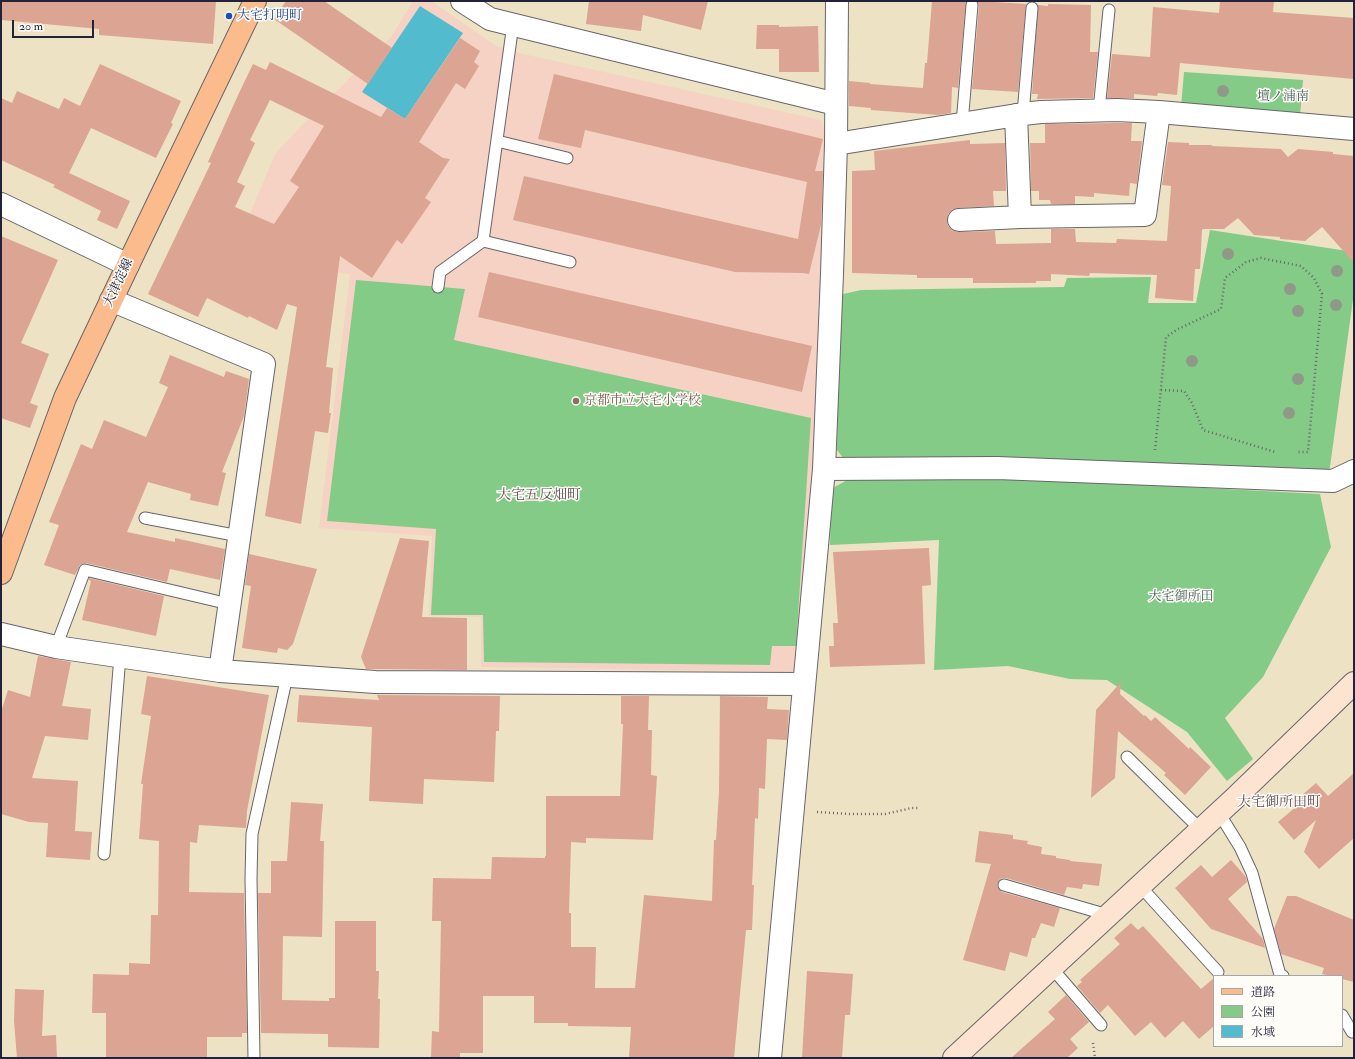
<!DOCTYPE html>
<html>
<head>
<meta charset="utf-8">
<style>
	body { margin:0 }
	#map { position:relative; width:1355px; height:1059px; overflow:hidden; background:#eee2c4; font-family:"IM FELL Double Pica","Noto Serif JP",serif }
	canvas { display:block }
	.frame { position:absolute; inset:0; border:2px solid #22223b; pointer-events:none }
	.legend { position:absolute; left:1213px; top:975px; width:130px; height:72px; box-sizing:border-box; background:#fdfcf7; border:1px solid #a5a5ac; margin:0; padding:5px 7px; list-style:none; font-size:12px; color:#22223b }
	.legend li { display:flex; align-items:center; gap:8px; height:20px }
	.legend b { width:20px; border:1px solid #a5a5ac }
	.scale { position:absolute; left:12px; top:20px; width:82px; height:18px; box-sizing:border-box; border:2px solid #22223b; border-top:0; padding-left:5px; font-size:12px; line-height:14px; white-space:nowrap; color:#22223b; -webkit-text-stroke:3px #fdfcf7; paint-order:stroke }
</style>
</head>
<body>
<div id="map">
<canvas width="1355" height="1059"></canvas>
<div class="frame"></div>
<ul class="legend">
<li><b style="height:5px;background:#fbbb8c"></b>道路</li>
<li><b style="height:11px;background:#83cb87"></b>公園</li>
<li><b style="height:11px;background:#52bcce"></b>水域</li>
</ul>
<div class="scale">20 m</div>
</div>
<script>
const ctx = document.querySelector('canvas').getContext('2d');
ctx.lineJoin = 'round';
function fillPath(path, color) { ctx.fillStyle = color; ctx.fill(path, 'evenodd'); }
const shape = rows => new Path2D(rows.map(r => 'M' + r).join(''));
function stroke(path, color, width, dash) { ctx.strokeStyle = color; ctx.lineWidth = width; ctx.lineCap = dash ? 'butt' : 'round'; ctx.setLineDash(dash || []); ctx.stroke(path); }
function label(font, color, halo, rows, align = 'center') {
  ctx.font = font + ' "IM FELL Double Pica","Noto Serif JP",serif'; ctx.lineWidth = 3; ctx.setLineDash([]); ctx.textBaseline = 'middle'; ctx.strokeStyle = halo; ctx.fillStyle = color; for (const [text, x, y, turn = 0] of rows) {
    ctx.save(); ctx.translate(x, y); ctx.rotate((+turn || 0) * Math.PI / 180); ctx.textAlign = isNaN(turn) ? turn : align; if (halo) ctx.strokeText(text, 0, 0); ctx.fillText(text, 0, 0); ctx.restore();
  }
}
const built = shape([
	[413,1,431,1,495,45,510,51,821,120,827,138,828,200,802,662,794,672,481,667,481,617,429,616,432,536,319,528,350,274,232,257,275,154,300,127,391,37]
]);
const green = shape([
	[1184,72,1303,80,1300,116,1181,107],
	[1210,230,1354,252,1354,292,1329,474,844,459,837,450,839,295,861,290,1064,287,1067,278,1151,277,1148,303,1196,303],
	[356,280,465,289,454,340,811,418,796,646,772,646,770,665,484,662,483,615,431,615,436,529,327,521],
	[952,477,1054,480,1320,494,1331,547,1263,677,1225,718,1253,759,1227,781,1187,732,1107,680,1070,679,1008,666,934,670,939,540,830,545,831,489,851,478]
]);
const water = shape([
	[420,6,463,33,405,119,362,92]
]);
const building = shape([
	[1,1,216,1,213,44,99,35,99,29,1,20],
	[286,1,324,1,392,48,368,84,274,19],
	[589,1,708,1,701,30,643,15,641,31,586,24],
	[932,1,966,1,958,88,952,87,951,113,938,115,871,110,871,108,849,106,849,81,870,83,870,84,923,88,925,63,927,63],
	[978,1,1026,4,1018,92,972,89,979,6],
	[1220,1,1274,1,1273,12,1354,18,1354,79,1180,63,1177,95,1158,93,1157,96,1134,94,1134,98,1107,98,1112,54,1150,57,1153,7,1219,13],
	[1048,4,1091,5,1090,52,1098,52,1093,98,1037,99,1038,94,1032,94,1038,5,1048,6],
	[757,25,779,25,779,27,818,26,819,72,779,72,779,49,756,49],
	[460,38,480,51,474,62,479,66,465,89,456,83,419,142,443,158,450,159,425,198,431,202,402,244,397,240,372,278,340,256,326,367,333,368,329,413,331,413,328,433,315,431,301,524,265,516,297,307,287,304,277,330,249,316,248,318,207,298,198,317,148,294,211,163,208,162,239,93,253,64,266,70,270,62,381,117,387,108,405,119],
	[270,100,324,126,290,181,299,187,274,224,235,207,245,186,237,182,255,143,250,140],
	[100,64,181,101,171,123,173,124,156,158,91,128,69,173,130,201,117,229,97,220,101,211,53,187,55,185,1,160,1,98,12,103,17,91,59,109,64,98,80,106],
	[554,74,823,139,815,171,823,171,821,225,809,274,803,273,735,272,513,220,524,176,798,239,807,182,585,130,581,148,538,139],
	[1117,123,1132,123,1131,141,1142,141,1137,184,1130,183,1129,196,1094,193,1094,197,1075,196,1075,204,1051,204,1050,200,1039,200,1039,191,1031,191,1030,143,1045,143,1045,124],
	[970,140,970,144,1005,143,1006,191,993,191,994,206,958,208,953,209,948,214,947,221,948,226,953,231,959,232,995,231,996,244,1051,243,1051,229,1075,229,1076,242,1116,243,1117,239,1167,241,1171,186,1162,185,1168,142,1189,143,1189,145,1212,145,1212,146,1281,149,1288,157,1298,149,1333,152,1333,154,1354,156,1354,263,1322,227,1305,241,1280,239,1280,237,1254,235,1238,218,1224,229,1203,229,1202,230,1200,269,1195,269,1193,301,1155,298,1157,275,1090,273,1089,276,1051,274,1051,281,1036,281,1036,283,973,283,973,278,917,278,917,275,852,273,852,171,875,170,874,151],
	[1,236,58,260,21,343,49,354,30,403,38,406,30,428,1,418],
	[489,272,812,346,802,392,478,317],
	[170,355,224,377,226,371,249,379,244,416,222,472,226,473,218,506,190,500,191,494,148,482,127,532,175,542,175,538,225,549,220,580,170,569,167,582,86,563,80,565,75,575,44,565,59,525,49,522,81,444,92,449,104,420,146,437,168,387,159,383],
	[400,538,429,541,422,617,467,618,467,670,366,669,361,657],
	[929,548,931,585,922,586,925,664,830,667,829,646,834,646,833,623,838,623,833,552],
	[249,554,317,569,293,644,287,650,278,648,277,653,242,648,251,586,245,585],
	[89,578,164,596,156,636,82,620,91,581,89,580],
	[38,656,71,662,62,706,91,709,88,740,45,736,32,778,78,781,75,831,92,832,90,860,46,857,48,823,29,822,1,814,1,712,8,690,30,697],
	[147,676,269,695,247,811,246,828,199,825,197,843,190,842,189,892,244,893,247,1033,242,1033,242,1037,207,1037,207,1058,106,1058,106,1013,92,1013,93,974,129,975,129,963,150,964,151,915,158,915,159,841,139,839,143,784,141,784,151,716,141,714],
	[1121,682,1120,694,1144,716,1145,715,1151,721,1155,717,1189,749,1190,747,1211,767,1185,795,1164,775,1166,773,1118,731,1115,778,1091,798,1096,710],
	[299,695,379,700,377,695,500,696,499,731,496,731,494,782,424,779,423,804,369,801,372,727,297,722],
	[621,696,649,696,648,730,652,730,651,775,657,776,653,840,586,838,586,843,571,842,569,913,571,913,571,947,596,947,595,988,635,988,644,895,712,901,714,840,716,840,719,792,720,696,768,697,767,709,789,710,787,740,767,739,765,789,759,788,758,819,755,818,753,865,752,885,754,885,752,930,746,930,734,1058,629,1058,631,1027,568,1026,568,1023,534,1023,534,996,483,996,483,1053,460,1053,460,1058,431,1058,432,1031,439,1032,441,921,432,921,433,878,491,879,492,857,545,858,545,856,546,856,546,796,620,796,623,724,621,724],
	[1354,773,1354,838,1319,869,1304,852,1316,820,1294,840,1278,822,1297,806,1294,802,1316,783,1328,796],
	[291,802,323,804,320,841,324,841,322,937,283,936,282,1000,329,1001,329,998,335,998,335,921,376,921,376,971,379,971,378,999,380,999,379,1048,328,1047,328,1034,261,1033,258,893,271,893,271,861,287,861],
	[979,831,1013,835,1013,839,1028,841,1027,844,1042,847,1041,854,1056,856,1056,858,1070,860,1070,861,1102,864,1099,886,1083,884,1082,889,1067,887,1064,895,1006,878,1002,878,999,880,997,886,1002,892,1060,908,1054,927,1041,923,1035,938,1032,938,1027,957,1010,952,1005,971,963,960,991,864,975,862],
	[1231,860,1246,877,1247,882,1228,899,1263,939,1265,948,1211,929,1175,888,1201,865,1212,877],
	[1287,896,1296,896,1354,920,1354,982,1342,979,1342,976,1331,976,1322,974,1324,968,1281,954,1274,929],
	[1131,923,1138,930,1143,926,1201,989,1214,978,1214,1026,1199,1039,1183,1021,1165,1038,1151,1022,1135,1036,1108,1005,1100,1013,1077,986,1082,982,1080,980,1120,944,1114,938],
	[807,971,853,974,850,1015,845,1015,842,1058,802,1058],
	[15,989,44,990,42,1036,56,1035,57,1058,17,1058,14,1021],
	[1066,995,1089,1022,1070,1039,1078,1048,1067,1058,1011,1058,1055,1019,1048,1012]
]);
const path = shape([
	[1161,390,1184,391,1192,403,1203,430,1275,452],
	[1155,450,1166,337,1178,329,1221,309,1225,278,1246,262,1261,258,1301,266,1314,278,1322,294,1308,452,1298,452],
	[817,812,851,814,885,814,912,808,920,808],
	[1093,1043,1095,1058]
]);
const lane = shape([
	[513,24,483,241,570,262],
	[1099,110,1109,10],
	[1023,114,1032,8],
	[962,124,972,5],
	[497,141,567,158],
	[438,287,440,272,483,241],
	[145,518,239,536],
	[56,647,85,570,229,604],
	[1127,757,1200,829],
	[1219,813,1240,847,1252,873,1280,975,1283,976],
	[104,854,120,656],
	[1004,885,1108,915],
	[1140,886,1218,972],
	[1051,967,1101,1025],
	[1342,1015,1352,1032],
	[254,1058,251,879,252,834,287,676]
]);
const street = shape([
	[462,1,490,19,836,104],
	[1016,115,1020,217,1145,215,1159,112],
	[836,144,1023,114,1041,112,1117,110,1159,112,1354,129],
	[1,204,128,265],
	[959,220,1020,217],
	[111,300,264,364,220,671],
	[824,469,997,468,1333,481,1354,471],
	[1,634,56,647,220,671,375,682,804,684],
	[770,1058,824,469,832,274,836,144,837,1]
]);
const secondary = shape([
	[954,1058,1235,798,1354,683]
]);
const primary = shape([
	[1,573,65,398,128,265,255,1]
]);
const trees = [
	[1223,91],
	[1228,254],
	[1337,271],
	[1290,289],
	[1336,305],
	[1298,311],
	[1192,361],
	[1298,379],
	[1289,413]
];
const markers = [
	[229,16,4,"#1a4fb4"],
	[576,401,4,"#8d6e63"]
];
const transitNames = [
	["大宅打明町",237,16]
];
const parkNames = [
	["壇ノ浦南",1283,97],
	["大宅御所田",1181,597]
];
const streetNames = [
	["大津淀線",119,283,-65]
];
const educationNames = [
	["京都市立大宅小学校",584,401]
];
const neighbourhoodNames = [
	["大宅五反畑町",539,496],
	["大宅御所田町",1279,803]
];
fillPath(built, '#f6d2c4');
fillPath(green, '#83cb87');
fillPath(water, '#52bcce');
fillPath(building, '#dba493');
stroke(lane, '#69656b', 13);
stroke(street, '#69656b', 24);
stroke(secondary, '#69656b', 24);
stroke(primary, '#69656b', 24);
stroke(path, '#69656b', 2.5, [1, 3]);
stroke(lane, '#fff', 11);
stroke(street, '#fff', 22);
stroke(secondary, '#fde4d1', 22);
stroke(primary, '#fbbb8c', 22);
ctx.fillStyle = '#909988';
for (const [x, y] of trees) { ctx.beginPath(); ctx.arc(x, y, 6, 0, 2 * Math.PI); ctx.fill(); }
for (const [x, y, r, color] of markers) { const dot = new Path2D(); dot.arc(x, y, r, 0, 2 * Math.PI); ctx.fillStyle = color; ctx.fill(dot); stroke(dot, '#fdfcf7', 1.5); }
label('13px', '#164399', '#fdfcf7', transitNames, 'left');
label('13px', '#445d56', '#fdfcf7', parkNames);
label('13px', '#22223b', '#fdfcf7', streetNames);
label('13px', '#785e54', '#fdfcf7', educationNames, 'left');
label('14px', '#63505a', '#fdfcf7', neighbourhoodNames);
</script>
</body>
</html>
